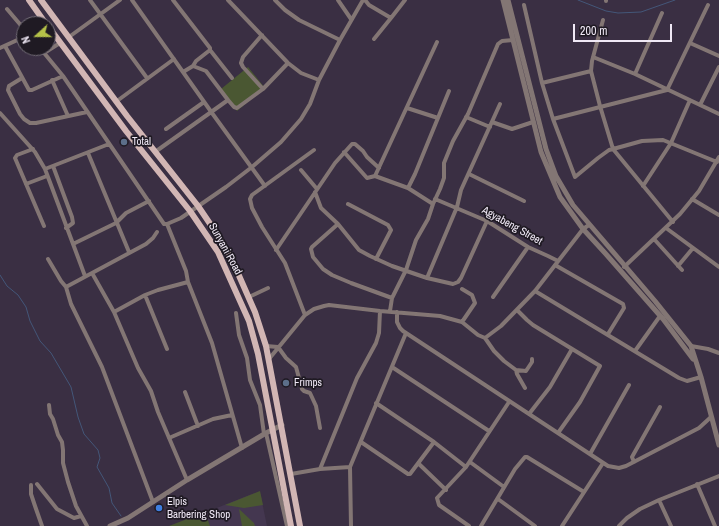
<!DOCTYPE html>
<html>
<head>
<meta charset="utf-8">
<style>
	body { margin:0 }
	#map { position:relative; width:719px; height:526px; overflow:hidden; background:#3a2f43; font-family:"Archivo Narrow",sans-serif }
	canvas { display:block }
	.north { position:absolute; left:16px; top:16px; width:40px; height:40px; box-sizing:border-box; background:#1f1a23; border:1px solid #736d77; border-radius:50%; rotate:249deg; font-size:11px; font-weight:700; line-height:16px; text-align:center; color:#f0e9f6 }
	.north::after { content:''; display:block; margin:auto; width:14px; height:18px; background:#b5c249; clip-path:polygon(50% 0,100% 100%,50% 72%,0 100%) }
	.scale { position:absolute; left:573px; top:24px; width:99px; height:18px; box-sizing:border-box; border:2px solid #f0e9f6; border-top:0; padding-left:5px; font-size:12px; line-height:14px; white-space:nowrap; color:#f0e9f6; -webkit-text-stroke:3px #1f1a23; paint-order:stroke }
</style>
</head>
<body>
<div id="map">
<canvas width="719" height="526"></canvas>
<div class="north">N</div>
<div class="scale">200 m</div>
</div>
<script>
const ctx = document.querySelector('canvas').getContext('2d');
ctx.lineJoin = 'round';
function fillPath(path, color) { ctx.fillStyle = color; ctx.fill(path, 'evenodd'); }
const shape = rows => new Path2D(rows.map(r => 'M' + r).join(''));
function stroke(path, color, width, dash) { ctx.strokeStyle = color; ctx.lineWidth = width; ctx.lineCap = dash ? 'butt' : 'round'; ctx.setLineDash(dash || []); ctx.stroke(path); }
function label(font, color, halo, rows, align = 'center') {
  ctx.font = font + ' "Archivo Narrow",sans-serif'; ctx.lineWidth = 3.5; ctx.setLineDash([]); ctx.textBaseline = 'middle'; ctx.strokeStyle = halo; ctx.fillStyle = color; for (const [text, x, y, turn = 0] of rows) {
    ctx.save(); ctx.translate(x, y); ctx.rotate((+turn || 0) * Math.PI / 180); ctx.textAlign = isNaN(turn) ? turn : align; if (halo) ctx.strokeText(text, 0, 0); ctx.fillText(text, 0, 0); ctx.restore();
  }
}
const built = shape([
	[260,492,267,526,171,526,252,494]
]);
const green = shape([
	[248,67,265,88,237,111,221,89],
	[260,491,263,505,244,508,225,505],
	[239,509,254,523,255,526,242,526],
	[205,512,210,526,169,526]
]);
const stream = shape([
	[578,0,606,11,618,13,641,12,675,0],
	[0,275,7,286,18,295,26,307,30,321,40,341,51,353,71,387,78,417,84,434,98,450,100,458,97,467,109,488,112,503,121,516]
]);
const minor = shape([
	[90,0,147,78],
	[132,0,212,113,265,186],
	[173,0,210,48,210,50,196,61,193,66],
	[228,0,288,63,301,73,319,80],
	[275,0,285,10,299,20,340,40],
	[338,0,351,19],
	[365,0,369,5,391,18,405,0],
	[606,0,606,1],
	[524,5,542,83,553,119,575,177,598,158,609,150,613,149,673,222],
	[7,9,24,29],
	[603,20,592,61,591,71,600,106,613,149,642,141,663,140,717,162],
	[262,35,243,57,241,63,243,67,263,89],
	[69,37,120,0],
	[374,39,391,18],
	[690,43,719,56],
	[5,46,29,90,32,90,63,76],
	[0,48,24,37],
	[40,48,63,76,164,224,167,224,181,218,226,187,252,167,281,142,301,119,310,104,319,80,340,40,363,0],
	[210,50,232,78],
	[44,53,60,43],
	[593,57,635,74,719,114],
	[183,72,193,66,206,71,228,100,234,107,237,108,263,89,288,63],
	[635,74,662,13],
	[22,78,9,86,8,90,20,114,24,119,30,123,36,123,87,112],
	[52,80,68,116],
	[542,83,591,71],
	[117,101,174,59],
	[700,105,719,67],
	[407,108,438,118],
	[0,113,35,152,45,169,85,276],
	[466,117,490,127],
	[553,119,667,90,708,5],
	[492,122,512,129,533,122],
	[166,129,204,102],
	[33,149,17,155,15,158,44,226],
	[155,152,228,100],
	[344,152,367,178,375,176,437,42],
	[88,153,129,252],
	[53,166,72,217,73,223,66,228],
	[45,169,109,144],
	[301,170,317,189],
	[469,174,524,201],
	[375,176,408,188,433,204],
	[26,184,47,176],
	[643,186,671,143,690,100],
	[408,188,415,174,449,91],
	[315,192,321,208,338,224,359,250,370,256,392,266,427,278,453,284,458,282,461,278,487,221],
	[435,199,487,221,528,247,548,256,558,261],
	[692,199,719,215],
	[348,204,388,225,391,230,376,259],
	[167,224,186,271,188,282,212,343,242,448],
	[338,224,312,247,311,249,313,257,323,269,332,275,351,283,392,298],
	[666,228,719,267],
	[654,239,682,270],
	[73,244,116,223,126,213,149,201],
	[276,250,335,163,352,144,355,144,363,151,367,157,379,168],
	[48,259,61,281,66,287,71,304,102,367,153,502],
	[555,265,623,304,624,308,608,334],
	[678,266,693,248],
	[624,267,680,214,699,191,719,157],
	[92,273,114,312,138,368,151,391,158,412,187,480],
	[427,278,457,207,461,190,500,104],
	[66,287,146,244,153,238,157,232],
	[535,291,679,378,687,381,701,377],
	[145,295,167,349],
	[249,297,268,288],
	[493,297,528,247],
	[517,310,527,320,533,325,600,366,580,402,558,433],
	[390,311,392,298,406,270,416,240,428,219,433,204,440,189,444,178,444,163,453,141,468,114,498,44,502,41,513,40],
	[114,312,145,295,158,290,188,282],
	[397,312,397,322,400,328,403,331,608,466,619,468,626,466,699,428,711,417],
	[236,313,239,335,247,358,250,380,260,405,264,434],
	[305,315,285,263,262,227,252,208,250,199,252,195,314,150],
	[462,322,475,303,472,295,462,289],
	[485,338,501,326,535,291,583,229,589,225],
	[266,346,278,347,286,358,296,367,302,389,304,391,310,393,316,406,320,428],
	[691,346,708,349,719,353],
	[635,351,660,316],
	[269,359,305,315,314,309,324,306,329,305,380,311,440,316,462,322,478,335,485,338,494,351,504,361,516,370,517,374,525,388],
	[392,367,489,431],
	[516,370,526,371,532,362,532,359],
	[185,392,198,426],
	[376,403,434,442,466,467],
	[49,405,50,414,53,419,58,435,62,442,63,450,63,463,68,482,76,506,87,526],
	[529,414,550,387,572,349],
	[266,433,287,526],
	[169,438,213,419,232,415],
	[361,442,408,474,410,474,434,442],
	[590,454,629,385],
	[470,462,504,487],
	[634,462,632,457,660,407],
	[419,464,446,490],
	[320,469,357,378,376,343,379,333,380,311],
	[291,474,320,469,350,467],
	[37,484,57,509,74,518,81,516],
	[697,484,715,526],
	[31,485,31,494,35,506,42,526],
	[498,499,535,526],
	[659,500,671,526],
	[351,526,350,467,406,333],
	[469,526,439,505,437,498,466,467,509,402],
	[481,526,515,469,525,457,527,457,584,492],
	[562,526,603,463],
	[619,526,627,518,640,509,659,500,719,476]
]);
const tertiary = shape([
	[503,0,541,152,560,197,583,229,605,253,663,319,693,359],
	[508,0,546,149,556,176,573,205,655,301,691,346,701,377,719,445],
	[110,526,128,518,187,480,266,433,282,425]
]);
const primary = shape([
	[29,0,46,24],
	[41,0,127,116,198,206,219,237,233,262,255,312,266,346,300,526],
	[48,26,126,131,190,211,218,252,249,321,258,354,291,526]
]);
const markers = [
	[124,142,4,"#5c6f8a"],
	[286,383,4,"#5c6f8a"],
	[159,508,4,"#3f7fe0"]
];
const poiNames = [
	["Total",132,142],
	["Frimps",294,383],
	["Elpis",167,502],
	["Barbering Shop",167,515]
];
const streetNames = [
	["Agyabeng Street",512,226,29],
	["Sunyani Road",225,249,61]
];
fillPath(built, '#443750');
fillPath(green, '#4a5732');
stroke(stream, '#445779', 1);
stroke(minor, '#837674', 4);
stroke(tertiary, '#837674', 5);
stroke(primary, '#d2b6b4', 6);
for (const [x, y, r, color] of markers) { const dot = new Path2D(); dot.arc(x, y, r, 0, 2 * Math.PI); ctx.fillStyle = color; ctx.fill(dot); stroke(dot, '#1f1a23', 1.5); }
label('11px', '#f0e9f6', '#1f1a23', poiNames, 'left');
label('11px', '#f0e9f6', '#1f1a23', streetNames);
</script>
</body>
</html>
